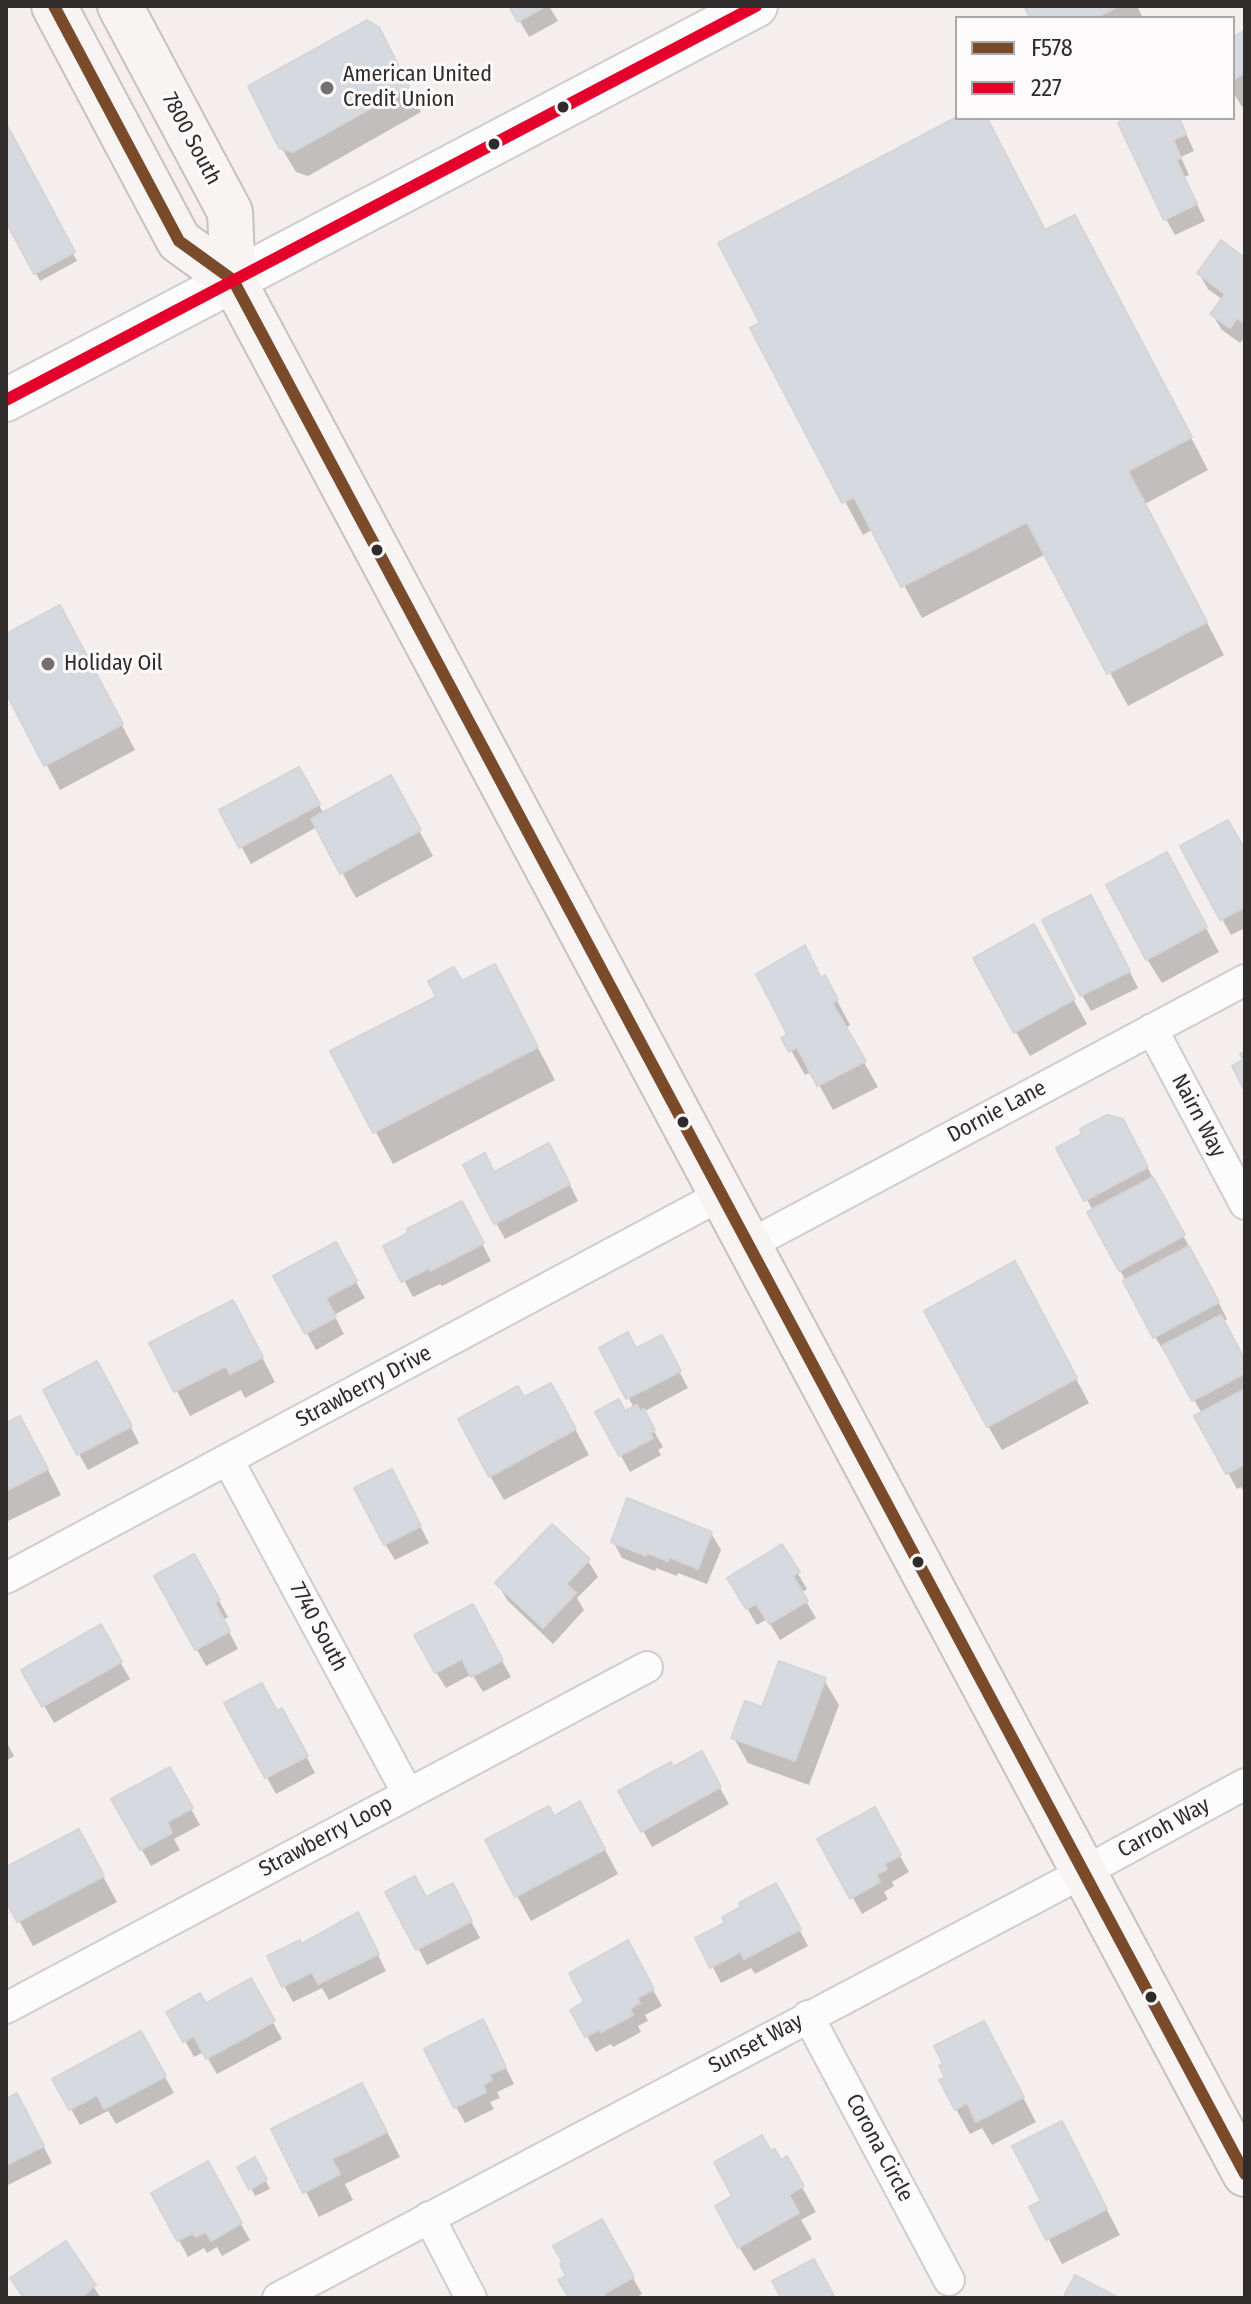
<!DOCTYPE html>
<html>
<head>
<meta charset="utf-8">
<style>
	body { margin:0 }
	#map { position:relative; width:1251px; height:2304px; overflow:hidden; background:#f4eeee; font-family:"Fira Sans Condensed",sans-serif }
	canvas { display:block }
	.frame { position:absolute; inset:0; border:8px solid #312c2c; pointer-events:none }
	.legend { position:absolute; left:955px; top:16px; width:280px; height:104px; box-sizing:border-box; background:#fdfbfb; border:2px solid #aba8a8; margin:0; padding:10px 14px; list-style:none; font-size:24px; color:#312c2c }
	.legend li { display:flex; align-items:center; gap:16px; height:40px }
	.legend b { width:40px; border:2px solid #aba8a8 }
</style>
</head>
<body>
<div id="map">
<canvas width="1251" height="2304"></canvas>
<div class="frame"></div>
<ul class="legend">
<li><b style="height:10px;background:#7a4b2a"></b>F578</li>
<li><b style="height:10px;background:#e4002b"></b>227</li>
</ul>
</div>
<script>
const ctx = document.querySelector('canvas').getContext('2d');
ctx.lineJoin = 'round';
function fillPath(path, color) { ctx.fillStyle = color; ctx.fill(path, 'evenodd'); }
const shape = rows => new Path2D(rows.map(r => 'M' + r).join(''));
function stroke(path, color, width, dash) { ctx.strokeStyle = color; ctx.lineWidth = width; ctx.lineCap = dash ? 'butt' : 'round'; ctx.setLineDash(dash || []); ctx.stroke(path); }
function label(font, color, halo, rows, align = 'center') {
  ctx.font = font + ' "Fira Sans Condensed",sans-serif'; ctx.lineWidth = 6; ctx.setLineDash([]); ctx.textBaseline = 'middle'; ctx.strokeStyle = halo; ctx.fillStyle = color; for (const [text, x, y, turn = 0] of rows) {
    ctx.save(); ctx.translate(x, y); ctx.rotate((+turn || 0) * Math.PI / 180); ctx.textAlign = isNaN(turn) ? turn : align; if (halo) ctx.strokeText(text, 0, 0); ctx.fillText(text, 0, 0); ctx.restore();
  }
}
const shadow = shape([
	[511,6,549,6,558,21,529,37],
	[1033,6,1137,6,1143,18,1032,18],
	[378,28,421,112,308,176,296,172,281,147],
	[1245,32,1245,105,1242,107,1233,92,1233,39],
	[1132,118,1179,118,1194,151,1181,157,1189,175,1184,177,1205,221,1175,235,1166,219],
	[6,126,77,261,40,281,6,218],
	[1046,232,1093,250,1208,470,1145,504,1224,655,1128,706,1046,554,922,618,873,529,863,535,753,329],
	[1245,260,1245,337,1240,343,1222,330,1212,314,1223,300,1208,289,1199,273],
	[74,633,135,750,60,790,6,689,6,636],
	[298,769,324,814,404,803,433,856,356,898,317,827,251,864,222,811],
	[1182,847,1245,853,1245,928,1231,935],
	[1180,880,1219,952,1162,983,1147,959],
	[1100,914,1138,988,1091,1011,1082,995],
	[1047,952,1087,1024,1030,1056,1016,1032],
	[825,978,850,1025,845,1029,878,1087,833,1110,812,1072,805,1075,784,1038,789,1035],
	[462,984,512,999,555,1080,393,1164,333,1052],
	[1132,1138,1227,1319,1223,1322,1245,1365,1245,1494,1241,1487,1237,1489,1197,1417,1202,1414,1168,1352,1165,1353,1155,1337,1090,1213,1093,1211,1059,1148],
	[558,1161,578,1201,505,1239,496,1223,494,1174],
	[470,1220,491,1261,442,1286,440,1284,413,1297,386,1247,411,1234],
	[335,1245,365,1298,334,1315,344,1334,316,1350,276,1277],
	[1028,1289,1089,1403,1002,1450,988,1426],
	[246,1327,275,1382,245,1398,241,1390,190,1416,152,1344],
	[602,1348,670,1354,688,1388,643,1412,663,1447,658,1450,661,1455,630,1472,597,1413,625,1413,634,1408],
	[106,1379,139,1443,88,1470,79,1454],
	[524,1400,565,1410,589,1455,504,1500,490,1476],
	[6,1425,34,1443,61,1495,6,1522],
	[400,1488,429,1543,395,1560,385,1544],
	[711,1533,721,1550,707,1584,678,1573,677,1576,656,1568,655,1571,622,1558,613,1541],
	[782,1547,807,1589,801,1593,816,1618,780,1640,767,1619,757,1625,729,1578],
	[194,1556,228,1617,223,1620,238,1649,206,1666,157,1577],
	[588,1561,598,1577,577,1598,584,1610,553,1644,507,1600,498,1584],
	[472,1606,511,1677,483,1692,472,1674,446,1688,436,1672],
	[100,1627,130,1679,54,1723,24,1671],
	[824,1680,839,1705,809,1785,748,1763,734,1738,763,1709],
	[227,1704,277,1713,291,1727,315,1773,276,1794],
	[6,1741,14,1756,6,1761],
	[701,1754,729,1804,652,1847,621,1792,673,1770],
	[169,1770,200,1825,174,1839,180,1850,151,1866,114,1800],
	[874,1810,909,1872,892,1882,894,1886,884,1892,888,1899,862,1914,820,1840],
	[553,1818,594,1829,618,1874,531,1921,517,1896],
	[92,1856,117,1902,33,1946,6,1897,6,1870],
	[388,1892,426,1899,461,1902,480,1938,427,1965],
	[785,1902,808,1946,755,1974,751,1968,721,1983,698,1939],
	[366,1931,386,1971,329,2000,322,1988,293,2002,284,1986],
	[627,1943,662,2006,645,2015,648,2021,638,2026,641,2032,613,2047,611,2044,596,2052,572,2011,587,2003],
	[250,1981,282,2039,217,2074,204,2052,194,2057,169,2012,205,2005],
	[141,2034,174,2093,116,2124,108,2111,80,2125,71,2109],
	[491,2038,514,2084,497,2092,500,2098,490,2102,494,2109,465,2123,456,2107],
	[997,2048,1036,2122,992,2145,982,2128,970,2134,956,2109],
	[6,2101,26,2112,52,2163,6,2186],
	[376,2110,400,2157,345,2184,353,2200,319,2217,274,2130],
	[1075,2148,1120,2235,1062,2264,1032,2208,1043,2202],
	[770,2154,780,2162,786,2159,816,2212,801,2220,812,2239,754,2271,739,2247,735,2197],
	[254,2160,270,2189,255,2196,240,2168],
	[207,2164,250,2240,222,2256,217,2247,207,2253,204,2248,188,2257,154,2194],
	[601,2222,642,2294,635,2298,571,2298,568,2277],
	[65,2244,101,2298,24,2298]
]);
const building = shape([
	[509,6,546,6,518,22,509,6],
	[1029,6,1118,6,1096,18,1030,18,1025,8,1029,6],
	[367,20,379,27,409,87,293,152,279,148,248,86,367,20],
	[1245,30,1245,73,1233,80,1233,37,1245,30],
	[957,117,987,118,1045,230,1075,215,1192,437,1128,471,1207,622,1107,674,1027,522,901,587,854,497,842,503,750,328,760,323,718,243,957,117],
	[1128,118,1179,118,1186,134,1173,140,1181,158,1176,160,1197,204,1164,220,1118,123,1128,118],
	[6,123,75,252,34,274,6,222,6,123],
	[1221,240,1245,258,1245,324,1237,318,1230,328,1210,314,1225,294,1197,273,1221,240],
	[60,605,123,724,44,766,6,693,6,634,60,605],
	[299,767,320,804,239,848,219,810,299,767],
	[391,775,421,830,340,874,311,819,391,775],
	[1228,820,1245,850,1245,907,1220,920,1180,846,1228,820],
	[1167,852,1207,927,1146,960,1106,885,1167,852],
	[1091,895,1130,971,1080,996,1042,920,1091,895],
	[1034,924,1075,999,1014,1033,973,958,1034,924],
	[805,945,821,978,825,975,838,1000,832,1003,866,1061,817,1086,797,1047,789,1052,781,1038,787,1034,756,974,805,945],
	[495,964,538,1047,373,1133,330,1051,436,997,428,981,454,967,462,981,495,964],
	[1245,1051,1245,1092,1232,1066,1243,1060,1240,1054,1245,1051],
	[1107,1115,1123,1119,1148,1167,1084,1201,1056,1148,1082,1134,1080,1129,1107,1115],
	[549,1143,570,1184,494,1224,463,1165,485,1153,494,1172,549,1143],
	[1153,1177,1185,1235,1119,1271,1087,1212,1153,1177],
	[462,1201,484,1243,430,1271,429,1268,401,1282,383,1246,408,1233,407,1229,462,1201],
	[336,1242,357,1281,326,1298,336,1317,305,1334,273,1276,336,1242],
	[1189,1246,1219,1302,1153,1338,1123,1281,1189,1246],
	[1015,1261,1077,1378,987,1427,924,1311,1015,1261],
	[233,1300,263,1357,230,1374,226,1366,174,1392,149,1343,233,1300],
	[1221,1315,1245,1360,1245,1373,1192,1401,1162,1346,1221,1315],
	[628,1332,636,1348,662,1335,681,1371,626,1399,599,1348,628,1332],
	[97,1361,132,1426,77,1455,43,1390,97,1361],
	[551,1383,576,1429,489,1477,458,1419,518,1386,524,1397,551,1383],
	[1245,1389,1245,1464,1226,1474,1194,1416,1245,1389],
	[619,1399,625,1411,637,1405,640,1411,644,1409,655,1430,650,1433,653,1438,619,1456,595,1412,619,1399],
	[20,1416,48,1469,6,1491,6,1423,20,1416],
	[392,1469,421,1526,384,1545,354,1488,392,1469],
	[627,1498,712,1532,698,1569,669,1557,668,1561,647,1553,646,1556,611,1542,627,1498],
	[552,1524,590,1559,566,1584,576,1593,543,1628,495,1583,552,1524],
	[782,1544,800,1572,793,1576,808,1601,769,1624,756,1604,746,1609,727,1578,782,1544],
	[194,1554,220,1600,215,1603,230,1631,195,1650,154,1576,194,1554],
	[473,1604,503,1660,471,1677,462,1659,435,1673,414,1635,473,1604],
	[101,1624,122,1662,42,1707,21,1670,101,1624],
	[779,1661,826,1678,795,1761,731,1738,745,1701,762,1707,779,1661],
	[262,1683,277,1711,282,1708,308,1756,265,1778,224,1703,262,1683],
	[702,1751,721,1787,641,1832,618,1791,671,1762,673,1767,702,1751],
	[170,1767,193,1808,167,1822,172,1833,140,1850,111,1799,170,1767],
	[580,1801,605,1849,515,1897,485,1840,549,1806,554,1816,580,1801],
	[875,1807,901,1855,884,1864,887,1869,876,1875,880,1882,850,1899,817,1839,875,1807],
	[79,1829,104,1876,17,1922,6,1901,6,1867,79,1829],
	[415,1876,426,1897,453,1883,472,1921,416,1950,385,1892,415,1876],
	[776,1883,801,1929,744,1959,740,1952,710,1968,695,1938,725,1923,722,1917,741,1907,739,1903,776,1883],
	[358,1912,379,1954,318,1984,312,1972,282,1987,267,1956,300,1940,301,1944,358,1912],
	[628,1940,654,1989,637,1998,640,2003,630,2009,633,2015,601,2032,600,2029,585,2037,570,2010,584,2002,569,1973,628,1940],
	[251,1978,275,2021,206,2059,194,2036,183,2042,166,2012,200,1993,206,2003,251,1978],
	[483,2019,506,2067,489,2075,492,2080,483,2085,486,2092,454,2108,424,2049,483,2019],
	[984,2021,1024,2097,976,2122,967,2103,955,2110,939,2080,945,2077,939,2066,943,2064,934,2046,984,2021],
	[141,2031,166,2076,104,2109,97,2095,69,2110,52,2079,141,2031],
	[362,2083,387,2132,332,2159,340,2174,303,2193,271,2129,362,2083],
	[17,2093,44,2146,6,2165,6,2099,17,2093],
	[1062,2121,1107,2209,1046,2240,1029,2207,1041,2201,1012,2146,1062,2121],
	[762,2135,771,2151,775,2149,781,2160,787,2156,804,2186,789,2195,799,2213,738,2248,715,2206,732,2196,714,2162,762,2135],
	[255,2157,267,2180,249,2190,237,2167,255,2157],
	[208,2161,242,2223,211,2241,206,2232,195,2237,193,2233,177,2241,151,2193,208,2161],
	[602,2219,634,2277,604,2294,606,2298,569,2298,558,2280,566,2276,560,2264,563,2263,553,2246,602,2219],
	[66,2241,96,2285,81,2298,24,2298,10,2278,66,2241],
	[814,2259,835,2298,781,2298,772,2281,814,2259],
	[1075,2275,1117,2297,1117,2298,1063,2298,1075,2275]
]);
const minor = shape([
	[1152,1029,1245,1204],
	[749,1245,1245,980],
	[228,1460,408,1794],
	[6,1578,721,1195],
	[6,2008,647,1667],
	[808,2016,949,2280],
	[429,2217,471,2298],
	[278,2298,1084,1872,1245,1784]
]);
const secondary = shape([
	[6,400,756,6]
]);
const primary = shape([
	[54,6,179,241,233,280],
	[120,6,230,212,233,280,1245,2174]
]);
const bus1 = shape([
	[54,6,179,241,233,280,1245,2174]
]);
const bus2 = shape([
	[6,400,756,6]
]);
const markers = [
	[327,88,8,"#757070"],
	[563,107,7,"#312c2c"],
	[494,144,7,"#312c2c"],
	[377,550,7,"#312c2c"],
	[48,664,8,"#757070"],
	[683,1122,7,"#312c2c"],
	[918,1562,7,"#312c2c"],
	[1151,1997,7,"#312c2c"]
];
const poiNames = [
	["American United",343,75],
	["Credit Union",343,100],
	["Holiday Oil",64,664]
];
const streetNames = [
	["7800 South",191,139,62],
	["Dornie Lane",997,1112,-28],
	["Nairn Way",1198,1116,62],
	["Strawberry Drive",364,1387,-28],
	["7740 South",318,1627,62],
	["Carroh Way",1164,1828,-29],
	["Strawberry Loop",326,1837,-28],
	["Sunset Way",756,2044,-28],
	["Corona Circle",879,2148,62]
];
fillPath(shadow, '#0003');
fillPath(building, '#d6d9df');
stroke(building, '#d6d5d6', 2);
stroke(minor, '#d0cccc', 34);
stroke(secondary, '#d0cccc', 46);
stroke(primary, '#c9c0c0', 48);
stroke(minor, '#fdfcfc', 30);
stroke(secondary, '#fdfcfc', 42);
stroke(primary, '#f8f4f4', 44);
stroke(bus1, '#7a4b2a', 12);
stroke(bus2, '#e4002b', 12);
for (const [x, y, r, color] of markers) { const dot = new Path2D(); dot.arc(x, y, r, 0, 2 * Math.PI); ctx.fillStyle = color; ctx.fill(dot); stroke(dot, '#fdfbfb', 3); }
label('22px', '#312c2c', '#fdfbfb', poiNames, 'left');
label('22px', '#312c2c', '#fdfbfb', streetNames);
</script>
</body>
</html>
